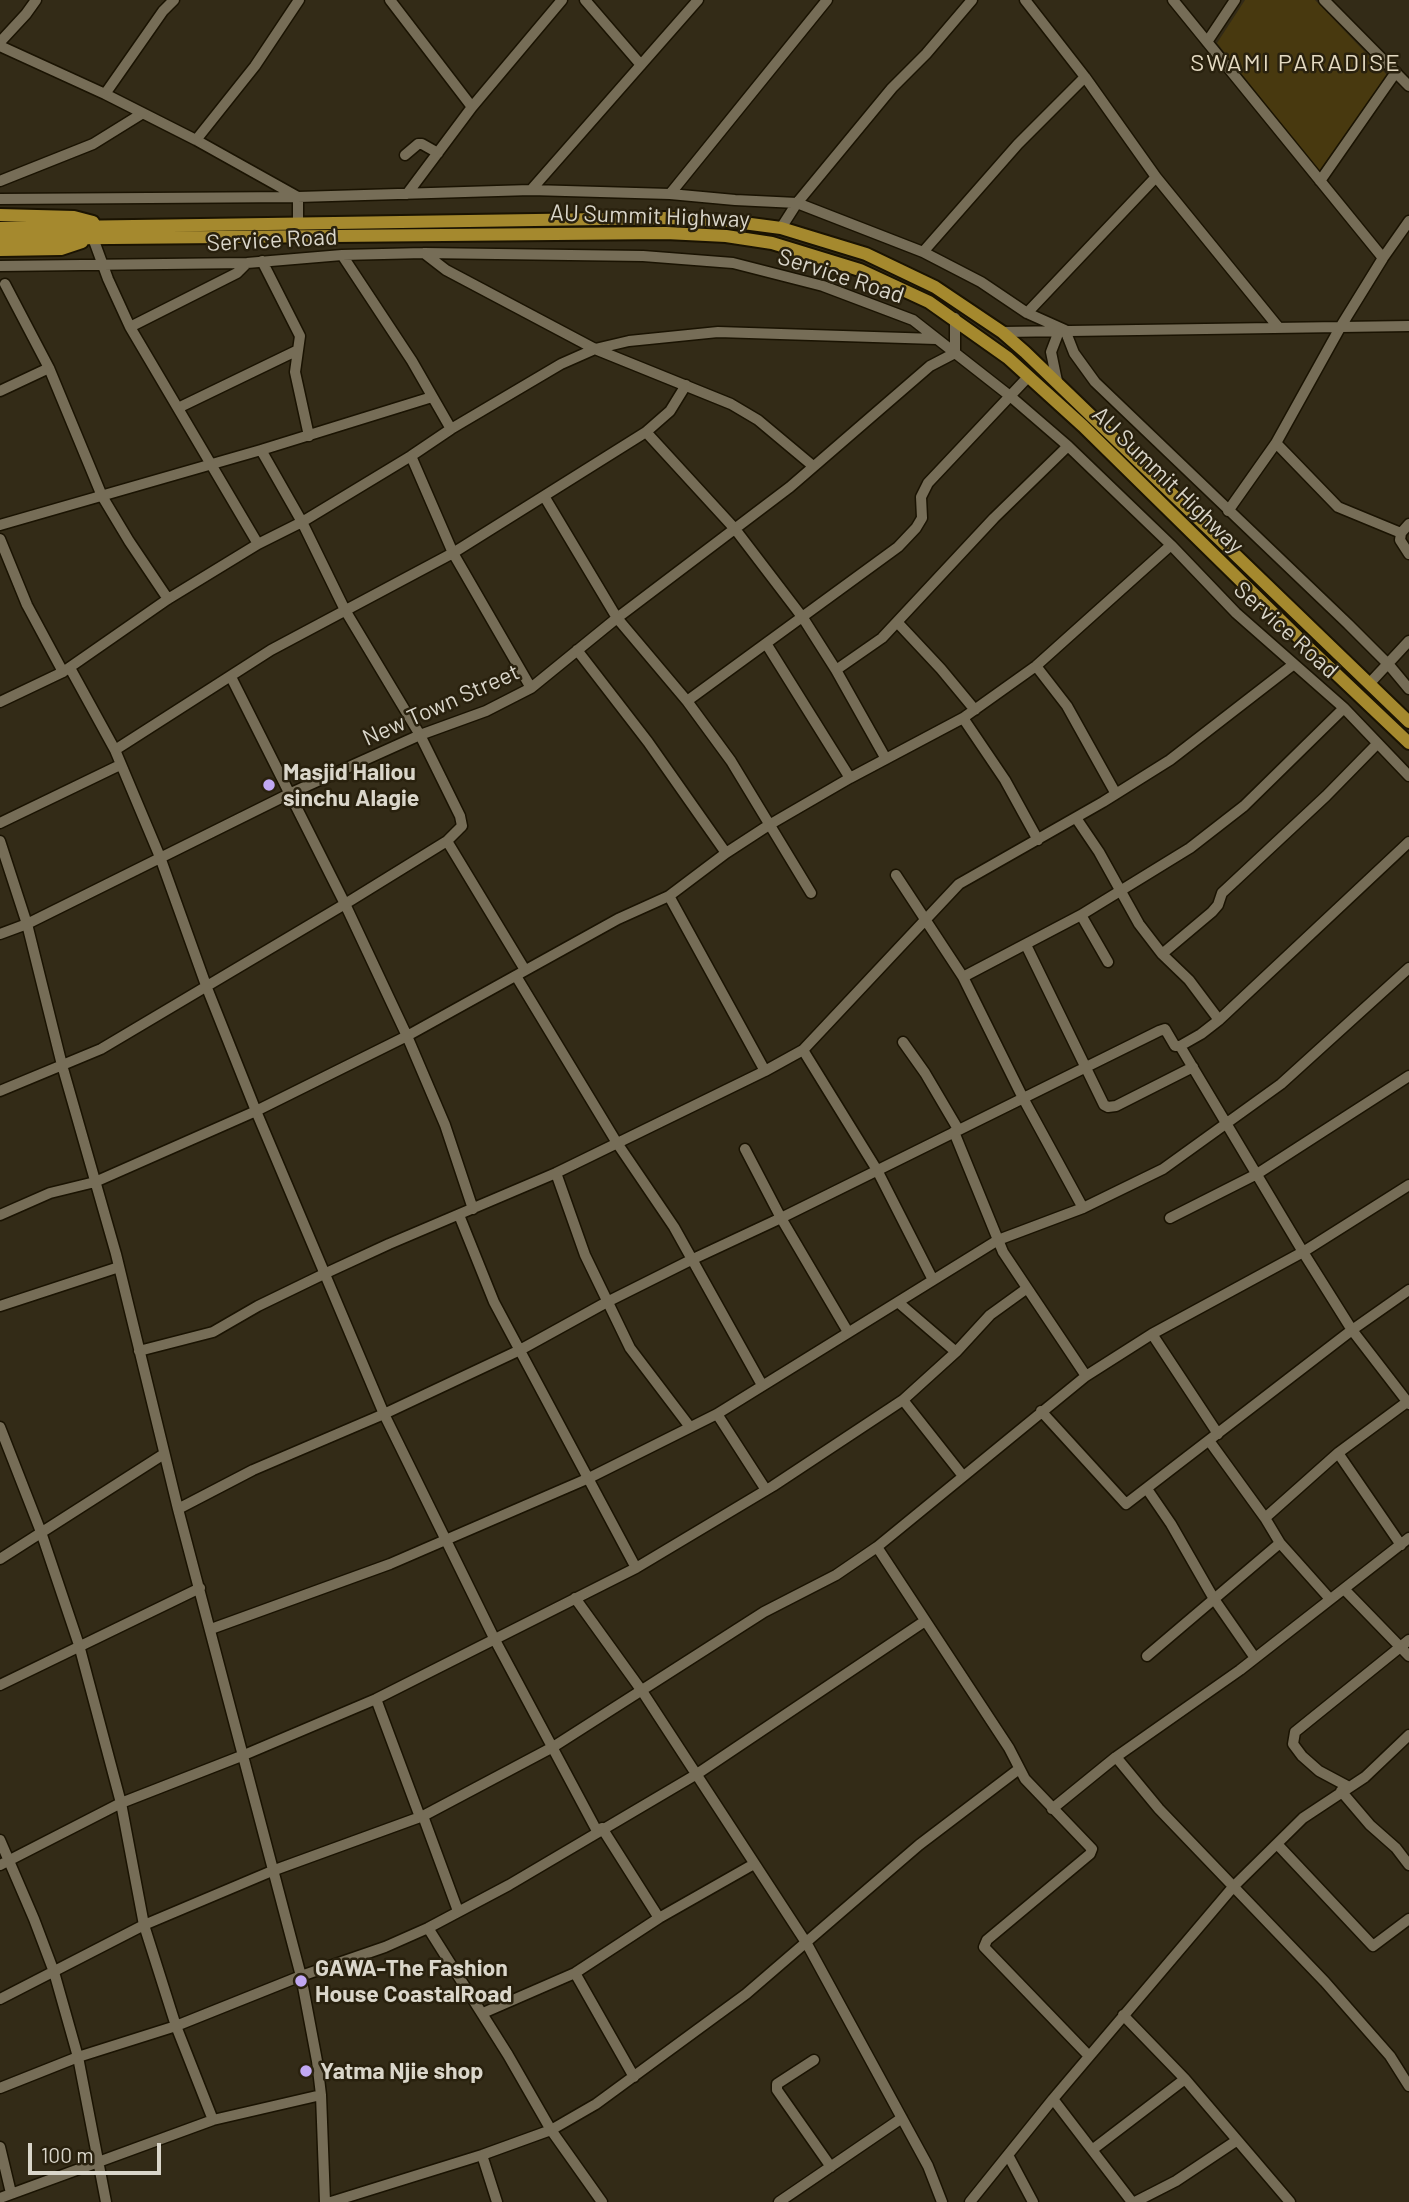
<!DOCTYPE html>
<html>
<head>
<meta charset="utf-8">
<style>
	body { margin:0 }
	#map { position:relative; width:1409px; height:2202px; overflow:hidden; background:#332b17; font-family:Barlow,sans-serif }
	canvas { display:block }
	.scale { position:absolute; left:28px; top:2143px; width:133px; height:32px; box-sizing:border-box; border:4px solid #dad6ca; border-top:0; padding-left:9px; font-size:21px; line-height:24px; white-space:nowrap; color:#dad6ca; -webkit-text-stroke:5px #29210e; paint-order:stroke }
</style>
</head>
<body>
<div id="map">
<canvas width="1409" height="2202"></canvas>
<div class="scale">100 m</div>
</div>
<script>
const ctx = document.querySelector('canvas').getContext('2d');
ctx.lineJoin = 'round';
function fillPath(path, color) { ctx.fillStyle = color; ctx.fill(path, 'evenodd'); }
const shape = rows => new Path2D(rows.map(r => 'M' + r).join(''));
function stroke(path, color, width, dash) { ctx.strokeStyle = color; ctx.lineWidth = width; ctx.lineCap = dash ? 'butt' : 'round'; ctx.setLineDash(dash || []); ctx.stroke(path); }
function label(font, color, halo, rows, align = 'center') {
  ctx.font = font + ' Barlow,sans-serif'; ctx.lineWidth = 5; ctx.setLineDash([]); ctx.textBaseline = 'middle'; ctx.strokeStyle = halo; ctx.fillStyle = color; for (const [text, x, y, turn = 0] of rows) {
    ctx.save(); ctx.translate(x, y); ctx.rotate((+turn || 0) * Math.PI / 180); ctx.textAlign = isNaN(turn) ? turn : align; if (halo) ctx.strokeText(text, 0, 0); ctx.fillText(text, 0, 0); ctx.restore();
  }
}
const green = shape([
	[1245,0,1315,0,1387,75,1319,171,1217,43]
]);
const minor = shape([
	[390,0,472,107],
	[585,0,641,65],
	[1025,0,1085,77,1156,177,1279,328],
	[1173,0,1383,258],
	[1324,0,1409,86],
	[0,42,26,14,36,0],
	[1207,42,1235,0],
	[0,46,105,94,196,140,298,197,298,223],
	[105,94,163,11,174,0],
	[196,140,255,66,299,0],
	[405,155,418,144,422,144,438,153],
	[0,181,93,144,143,113],
	[1320,181,1396,72],
	[531,190,698,0],
	[407,194,472,107,562,0],
	[670,194,827,0],
	[0,199,298,197,531,190,670,194,735,200,797,203,923,252,981,282,1027,313,1065,330,1074,353,1095,382,1348,624,1389,665,1409,689],
	[781,228,797,203,892,88,926,54,972,0],
	[93,238,108,279,130,327,258,544],
	[923,252,1018,144,1085,77],
	[424,253,446,270,595,349,731,404,758,420,813,466],
	[342,255,412,361,451,429],
	[262,261,300,336,295,372,309,436],
	[0,266,247,263,342,255,424,253,643,256,733,263,823,286,913,320,1010,396,1068,446,1171,545,1236,613,1344,708,1409,776],
	[5,284,49,368,102,496,129,541,168,599],
	[1027,313,1156,177],
	[130,327,237,273,247,263],
	[1002,332,1409,326],
	[1057,381,1051,352,1059,331],
	[0,391,49,368],
	[178,408,298,350],
	[646,432,735,529,803,618,836,670,886,759],
	[1276,443,1338,507,1401,533],
	[261,450,432,397],
	[411,456,453,553,531,688],
	[544,496,617,618,687,701,731,761,811,893],
	[1228,511,1276,443,1341,326,1383,258,1409,221],
	[1409,524,1401,533,1400,540,1409,554],
	[0,525,261,450,302,522,345,610,420,735,460,816,462,826,447,841,345,904,101,1049,0,1091],
	[0,539,27,605,63,672],
	[897,622,941,669,975,710],
	[767,645,850,778],
	[577,650,648,742,726,853],
	[1036,666,1067,706,1116,794],
	[70,668,115,750,160,857,207,988,256,1111,384,1414,495,1640,597,1831],
	[836,670,882,638,994,518,1068,446],
	[231,677,345,904,407,1036,445,1125,473,1209],
	[1369,684,1409,641],
	[687,701,898,547,916,528,922,518,921,497,928,483,1028,377],
	[0,702,63,672,168,599,258,544,302,522,411,456,451,429,561,364,595,349,629,341,718,332,936,339],
	[963,718,1005,780,1038,840],
	[115,750,271,650,453,553,646,432,670,411,686,385],
	[1076,818,1099,852,1139,924,1162,954,1189,980,1219,1020],
	[0,823,120,765],
	[0,841,27,924,62,1065,116,1254,178,1509,301,1976,317,2061,321,2095,325,2202],
	[447,841,525,970],
	[896,875,963,977,1023,1098,1083,1208],
	[669,896,765,1071],
	[1081,915,1108,962],
	[0,934,27,924,291,793,420,735,486,711,531,688,617,618,790,487,930,366,955,353,955,318],
	[1026,945,1104,1105,1108,1107,1116,1106,1193,1067],
	[1162,954,1212,912,1218,905,1222,893,1326,796,1377,744],
	[516,976,617,1143,674,1227,762,1385],
	[963,977,1081,915,1190,848,1244,806,1344,708],
	[903,1042,925,1073,958,1129],
	[1180,1046,1303,1252,1352,1330,1409,1404],
	[803,1050,877,1170,933,1280],
	[954,1132,1003,1252,1086,1376],
	[745,1149,781,1218,848,1332],
	[556,1173,585,1255,630,1348,690,1427],
	[0,1215,50,1193,95,1182,256,1111,407,1036,618,919,669,896,726,853,769,825,850,778,963,718,1036,666,1171,545],
	[459,1215,494,1302,636,1568],
	[1170,1218,1257,1174,1409,1076],
	[899,1303,956,1352],
	[0,1306,119,1267],
	[1152,1334,1218,1434],
	[139,1351,213,1332,258,1306,324,1274,389,1244,556,1173,765,1071,803,1050,959,884,1103,802,1170,760,1294,664],
	[903,1400,963,1476],
	[1041,1411,1126,1504,1352,1330,1409,1290],
	[717,1414,766,1490],
	[0,1427,41,1532,79,1645,121,1803,144,1925,176,2026,213,2120],
	[1210,1442,1265,1518,1280,1543,1330,1599],
	[1338,1453,1401,1545],
	[1147,1489,1171,1524,1214,1599,1255,1658],
	[178,1509,253,1470,384,1414,520,1350,607,1302,691,1260,781,1218,1159,1031,1165,1029,1175,1046,1180,1046,1201,1034,1219,1020,1409,842],
	[1265,1518,1338,1453,1407,1402],
	[877,1547,1009,1748,1025,1779,1092,1849,1090,1854,987,1940,984,1947,1089,2056],
	[0,1559,164,1454],
	[1344,1589,1409,1656],
	[575,1598,642,1691,807,1944,928,2166,942,2202],
	[211,1629,390,1564,589,1478,717,1414,998,1240,1083,1208,1163,1169,1281,1084,1409,968],
	[1147,1656,1280,1543],
	[0,1685,200,1588],
	[376,1699,420,1817],
	[1116,1757,1159,1809,1325,1982,1390,2056,1409,2086],
	[1349,1787,1319,1771,1302,1756,1293,1744,1295,1732,1409,1640],
	[1341,1791,1370,1825,1396,1848,1409,1865],
	[1052,1809,1116,1757,1240,1670,1409,1538],
	[423,1816,458,1911],
	[602,1828,659,1918],
	[0,1840,34,1919,54,1972,78,2057,106,2202],
	[1277,1844,1373,1946,1409,1919],
	[0,1865,121,1803,244,1755,376,1699,636,1568,773,1486,903,1400,956,1352,990,1315,1026,1289],
	[428,1928,508,2055,551,2130,602,2202],
	[575,1973,634,2077],
	[0,1999,144,1925,272,1871,423,1816,553,1747,764,1612,836,1575,877,1547,1086,1376,1152,1334,1303,1252,1409,1185],
	[483,2013,575,1973,659,1918,754,1864],
	[1123,2015,1185,2079,1290,2202],
	[814,2060,777,2084,777,2090,831,2167],
	[0,2088,78,2057,176,2026,301,1976,385,1947,428,1928,509,1885,697,1774,925,1621],
	[1053,2099,1132,2202],
	[0,2147,11,2193],
	[1092,2150,1185,2079],
	[482,2155,497,2202],
	[1008,2155,1033,2202],
	[0,2198,213,2120,321,2095],
	[331,2202,482,2155,551,2130,596,2104,746,1994,919,1845,1019,1769],
	[779,2202,902,2118],
	[970,2202,1053,2099,1233,1887,1303,1818,1365,1777,1409,1735],
	[1135,2202,1176,2181,1236,2141]
]);
const major = shape([
	[0,215,74,217,93,222],
	[0,228,669,218,728,221,781,228,866,254,935,287,1002,332,1025,352,1409,722],
	[0,239,666,233,726,236,772,243,860,270,929,302,1008,358,1083,426,1311,650,1409,743],
	[0,250,61,249,82,242]
]);
const markers = [
	[269,785,7,"#c1a8f3"],
	[301,1981,7,"#c1a8f3"],
	[306,2071,7,"#c1a8f3"]
];
const streetNames = [
	["AU Summit Highway",650,216,2],
	["Service Road",272,240,-3],
	["Service Road",841,276,18],
	["AU Summit Highway",1168,480,44],
	["Service Road",1286,630,42],
	["New Town Street",441,705,-24]
];
const poiNames = [
	["Masjid Haliou",283,772],
	["sinchu Alagie",283,798],
	["GAWA-The Fashion",315,1968],
	["House CoastalRoad",315,1994],
	["Yatma Njie shop",320,2071]
];
const neighbourhoodNames = [
	["SWAMI PARADISE",1296,63]
];
fillPath(green, '#48390f');
stroke(minor, '#1a1302', 13);
stroke(major, '#1a1302', 16);
stroke(minor, '#766d57', 10);
stroke(major, '#a5892e', 12);
for (const [x, y, r, color] of markers) { const dot = new Path2D(); dot.arc(x, y, r, 0, 2 * Math.PI); ctx.fillStyle = color; ctx.fill(dot); stroke(dot, '#29210e', 2.5); }
label('23px', '#dad6ca', '#29210e', streetNames);
label('bold 23px', '#dad6ca', '#29210e', poiNames, 'left');
ctx.letterSpacing = '2px';
label('24px', '#e4dac2', '#29210e', neighbourhoodNames);
ctx.letterSpacing = '0px';
</script>
</body>
</html>
